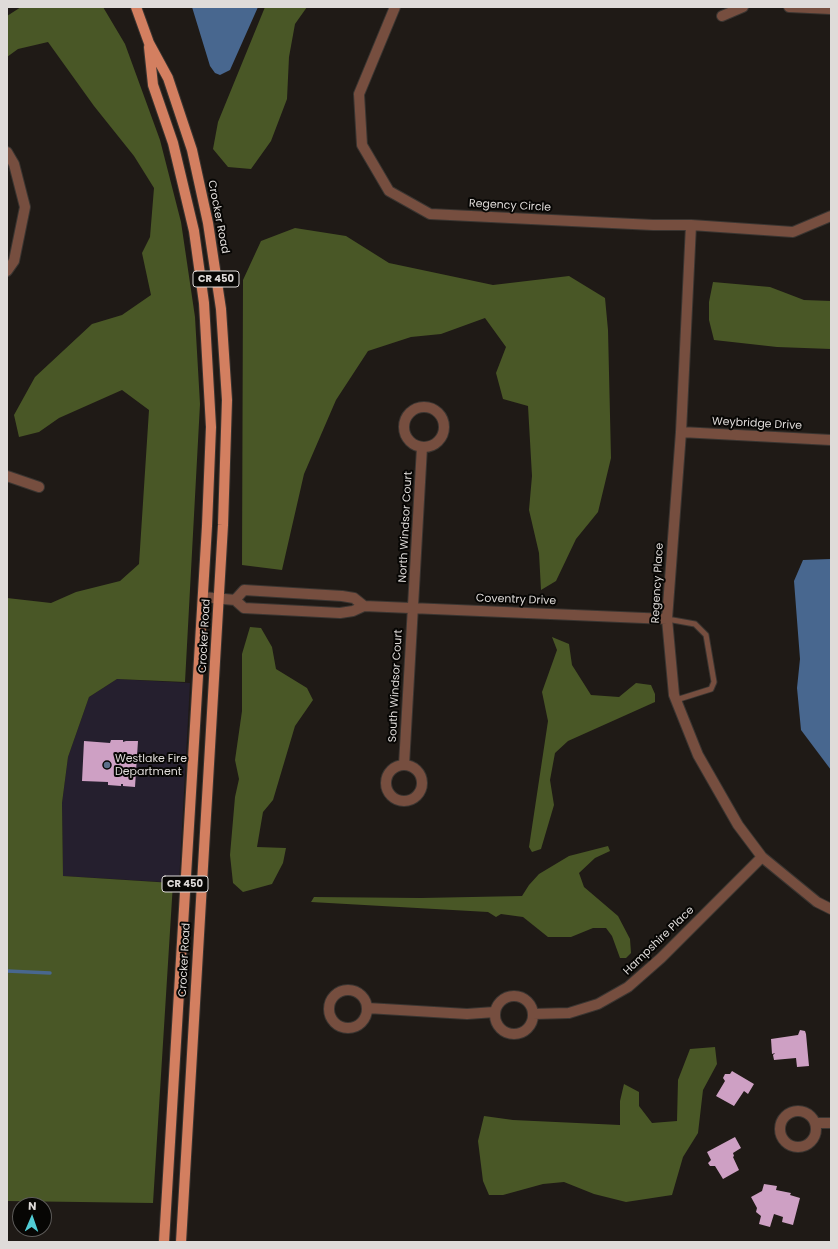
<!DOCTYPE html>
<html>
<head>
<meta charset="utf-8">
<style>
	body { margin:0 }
	#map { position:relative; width:838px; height:1249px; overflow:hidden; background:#1f1a16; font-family:Poppins,sans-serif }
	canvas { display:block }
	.frame { position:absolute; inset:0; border:8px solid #dfdbd9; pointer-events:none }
	.north { position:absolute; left:12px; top:1197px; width:40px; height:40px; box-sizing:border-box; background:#070604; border:1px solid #5d5b59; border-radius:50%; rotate:2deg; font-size:11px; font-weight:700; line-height:16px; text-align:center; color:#dfdbd9 }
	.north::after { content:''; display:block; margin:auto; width:14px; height:18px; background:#51ccd5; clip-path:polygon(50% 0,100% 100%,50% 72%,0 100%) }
</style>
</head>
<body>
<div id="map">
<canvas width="838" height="1249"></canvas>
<div class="frame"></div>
<div class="north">N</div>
</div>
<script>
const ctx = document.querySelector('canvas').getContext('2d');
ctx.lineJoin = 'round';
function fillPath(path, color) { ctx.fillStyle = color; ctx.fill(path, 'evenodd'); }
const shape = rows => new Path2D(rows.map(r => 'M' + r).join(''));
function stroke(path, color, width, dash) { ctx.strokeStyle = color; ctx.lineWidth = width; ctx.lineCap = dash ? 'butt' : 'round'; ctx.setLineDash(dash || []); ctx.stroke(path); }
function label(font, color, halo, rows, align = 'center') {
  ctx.font = font + ' Poppins,sans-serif'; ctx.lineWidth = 4; ctx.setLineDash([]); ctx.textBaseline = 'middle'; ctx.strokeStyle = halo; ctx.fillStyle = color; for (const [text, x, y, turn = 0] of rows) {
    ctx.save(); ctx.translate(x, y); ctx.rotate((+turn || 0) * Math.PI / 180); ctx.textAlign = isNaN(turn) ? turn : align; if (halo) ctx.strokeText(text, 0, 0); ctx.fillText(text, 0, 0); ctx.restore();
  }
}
const commercial = shape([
	[117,679,190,683,179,883,63,876,62,803,68,757,89,697]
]);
const forest = shape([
	[21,7,103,7,125,44,160,140,181,222,195,317,200,404,185,682,117,679,89,697,68,757,62,803,63,876,173,883,153,1203,7,1201,7,598,51,603,76,592,120,581,139,564,149,410,122,390,59,418,39,432,19,437,14,415,35,377,92,324,122,315,151,295,142,253,150,237,154,188,134,156,94,106,48,42,18,49,7,57,7,16],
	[265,7,307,7,295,24,289,57,287,99,271,141,251,169,228,167,213,149,218,122],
	[295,228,346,236,389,263,493,285,569,276,605,298,608,330,611,458,598,512,576,539,556,581,541,590,539,553,529,510,532,476,528,406,503,399,496,373,506,347,485,318,441,334,411,337,368,351,336,400,304,474,282,570,242,565,243,280,261,241],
	[713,282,770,287,804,300,831,301,831,349,777,347,714,340,709,320,709,302],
	[250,627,261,628,272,647,276,669,307,688,313,700,295,726,273,800,263,812,257,847,286,848,283,863,272,884,243,892,233,883,230,855,235,797,239,779,235,760,242,711,242,654],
	[552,637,569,644,572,665,591,695,619,697,636,683,651,685,655,694,655,702,568,741,555,753,550,780,554,805,541,849,532,852,529,847,548,721,542,692,557,650],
	[608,846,610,851,595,858,579,873,584,887,618,916,630,939,631,953,626,958,620,958,612,936,606,928,593,928,571,937,548,937,523,917,501,914,496,917,488,912,311,902,314,897,421,898,522,896,529,885,539,874,569,856],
	[715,1047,717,1064,703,1090,698,1133,683,1157,672,1195,626,1202,594,1194,564,1182,543,1184,503,1195,489,1195,483,1181,478,1141,484,1116,513,1120,620,1125,620,1101,624,1084,639,1092,639,1106,652,1123,677,1121,678,1080,690,1049]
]);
const water = shape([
	[192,7,258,7,230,70,220,75,215,73,210,66],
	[831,559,831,770,801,730,797,688,800,659,794,581,803,560]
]);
const stream = shape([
	[7,971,50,973]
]);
const building = shape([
	[111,740,123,740,123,742,126,741,138,741,135,787,123,786,123,784,121,784,121,786,108,785,108,782,82,781,84,741,110,743],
	[800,1030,805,1031,806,1034,809,1066,797,1067,796,1058,774,1060,773,1055,775,1053,772,1054,771,1039,798,1035],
	[732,1071,754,1084,748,1094,744,1091,734,1106,716,1096,725,1081,723,1078,725,1074,730,1074],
	[735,1137,741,1148,733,1153,734,1156,733,1157,739,1170,723,1179,715,1166,710,1166,708,1163,711,1160,707,1152],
	[764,1184,777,1186,776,1190,791,1193,790,1195,800,1198,793,1225,782,1222,783,1217,774,1214,770,1227,759,1224,761,1216,756,1212,757,1208,751,1197,762,1191]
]);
const lane = shape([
	[667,619,695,624,706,635,714,682,711,689,676,700]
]);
const street = shape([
	[395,7,359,94,362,145,389,191,430,214,653,225,691,225,793,232,831,216],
	[789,7,831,9],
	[722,16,743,7],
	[7,152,14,164,25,207,14,261,7,271],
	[691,225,681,432,667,619,674,695,698,755,738,825,762,857,817,902,831,909],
	'404 427a20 20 0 1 1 40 0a20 20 0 1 1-40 0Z',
	[681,432,831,440],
	[7,476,39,487],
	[203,597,235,600,244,608,340,613,353,611,364,606,667,619],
	[235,600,244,590,342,596,354,598,364,606],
	'386 783a18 18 0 1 1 36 0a18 18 0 1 1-36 0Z',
	[404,765,422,447],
	'329 1009a19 19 0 1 1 38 0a19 19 0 1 1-38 0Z',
	'495 1015a19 19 0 1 1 38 0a19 19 0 1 1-38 0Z',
	[367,1008,467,1014,495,1012],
	[533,1014,569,1013,598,1004,628,987,661,958,762,857],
	'780 1129a18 18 0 1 1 36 0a18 18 0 1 1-36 0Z',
	[816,1123,831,1123]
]);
const primary = shape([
	[136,7,149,43,168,78,192,150,208,223,221,309,227,400,223,525,181,1242],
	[149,47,153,85,173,143,194,231,204,303,211,427,207,526,164,1242]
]);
const markers = [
	[107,765,4,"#5c6f8a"]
];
const shields = [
	[216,279,46],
	[185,884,46]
];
const shieldNames = [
	["CR 450",216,279],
	["CR 450",185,884]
];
const streetNames = [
	["Regency Circle",510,206,3],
	["Crocker Road",218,217,79],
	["Weybridge Drive",757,424,3],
	["North Windsor Court",406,527,-87],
	["Regency Place",658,583,-87],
	["Coventry Drive",516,600,2],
	["Crocker Road",205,636,-87],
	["South Windsor Court",396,686,-87],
	["Hampshire Place",659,941,-44],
	["Crocker Road",185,960,-87]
];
const poiNames = [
	["Westlake Fire",115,759],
	["Department",115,772]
];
fillPath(commercial, '#251f2e');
fillPath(forest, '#495726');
fillPath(water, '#48678f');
stroke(stream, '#48678f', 3.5);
fillPath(building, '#cea0c4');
stroke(lane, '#3a3531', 7);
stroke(street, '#3a3531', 12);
stroke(primary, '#3a3531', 12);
stroke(lane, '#764e3f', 5);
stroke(street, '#764e3f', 10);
stroke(primary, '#d37f60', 10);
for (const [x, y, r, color] of markers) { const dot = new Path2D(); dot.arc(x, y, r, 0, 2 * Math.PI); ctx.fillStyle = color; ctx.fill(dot); stroke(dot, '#070604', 1.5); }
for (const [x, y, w] of shields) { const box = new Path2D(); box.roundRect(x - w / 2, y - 8, w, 16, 3); ctx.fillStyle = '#070604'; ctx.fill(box); stroke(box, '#dfdbd9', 1); }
label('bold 10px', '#dfdbd9', null, shieldNames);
label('11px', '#dfdbd9', '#070604', streetNames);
label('11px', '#dfdbd9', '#070604', poiNames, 'left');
</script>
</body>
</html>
